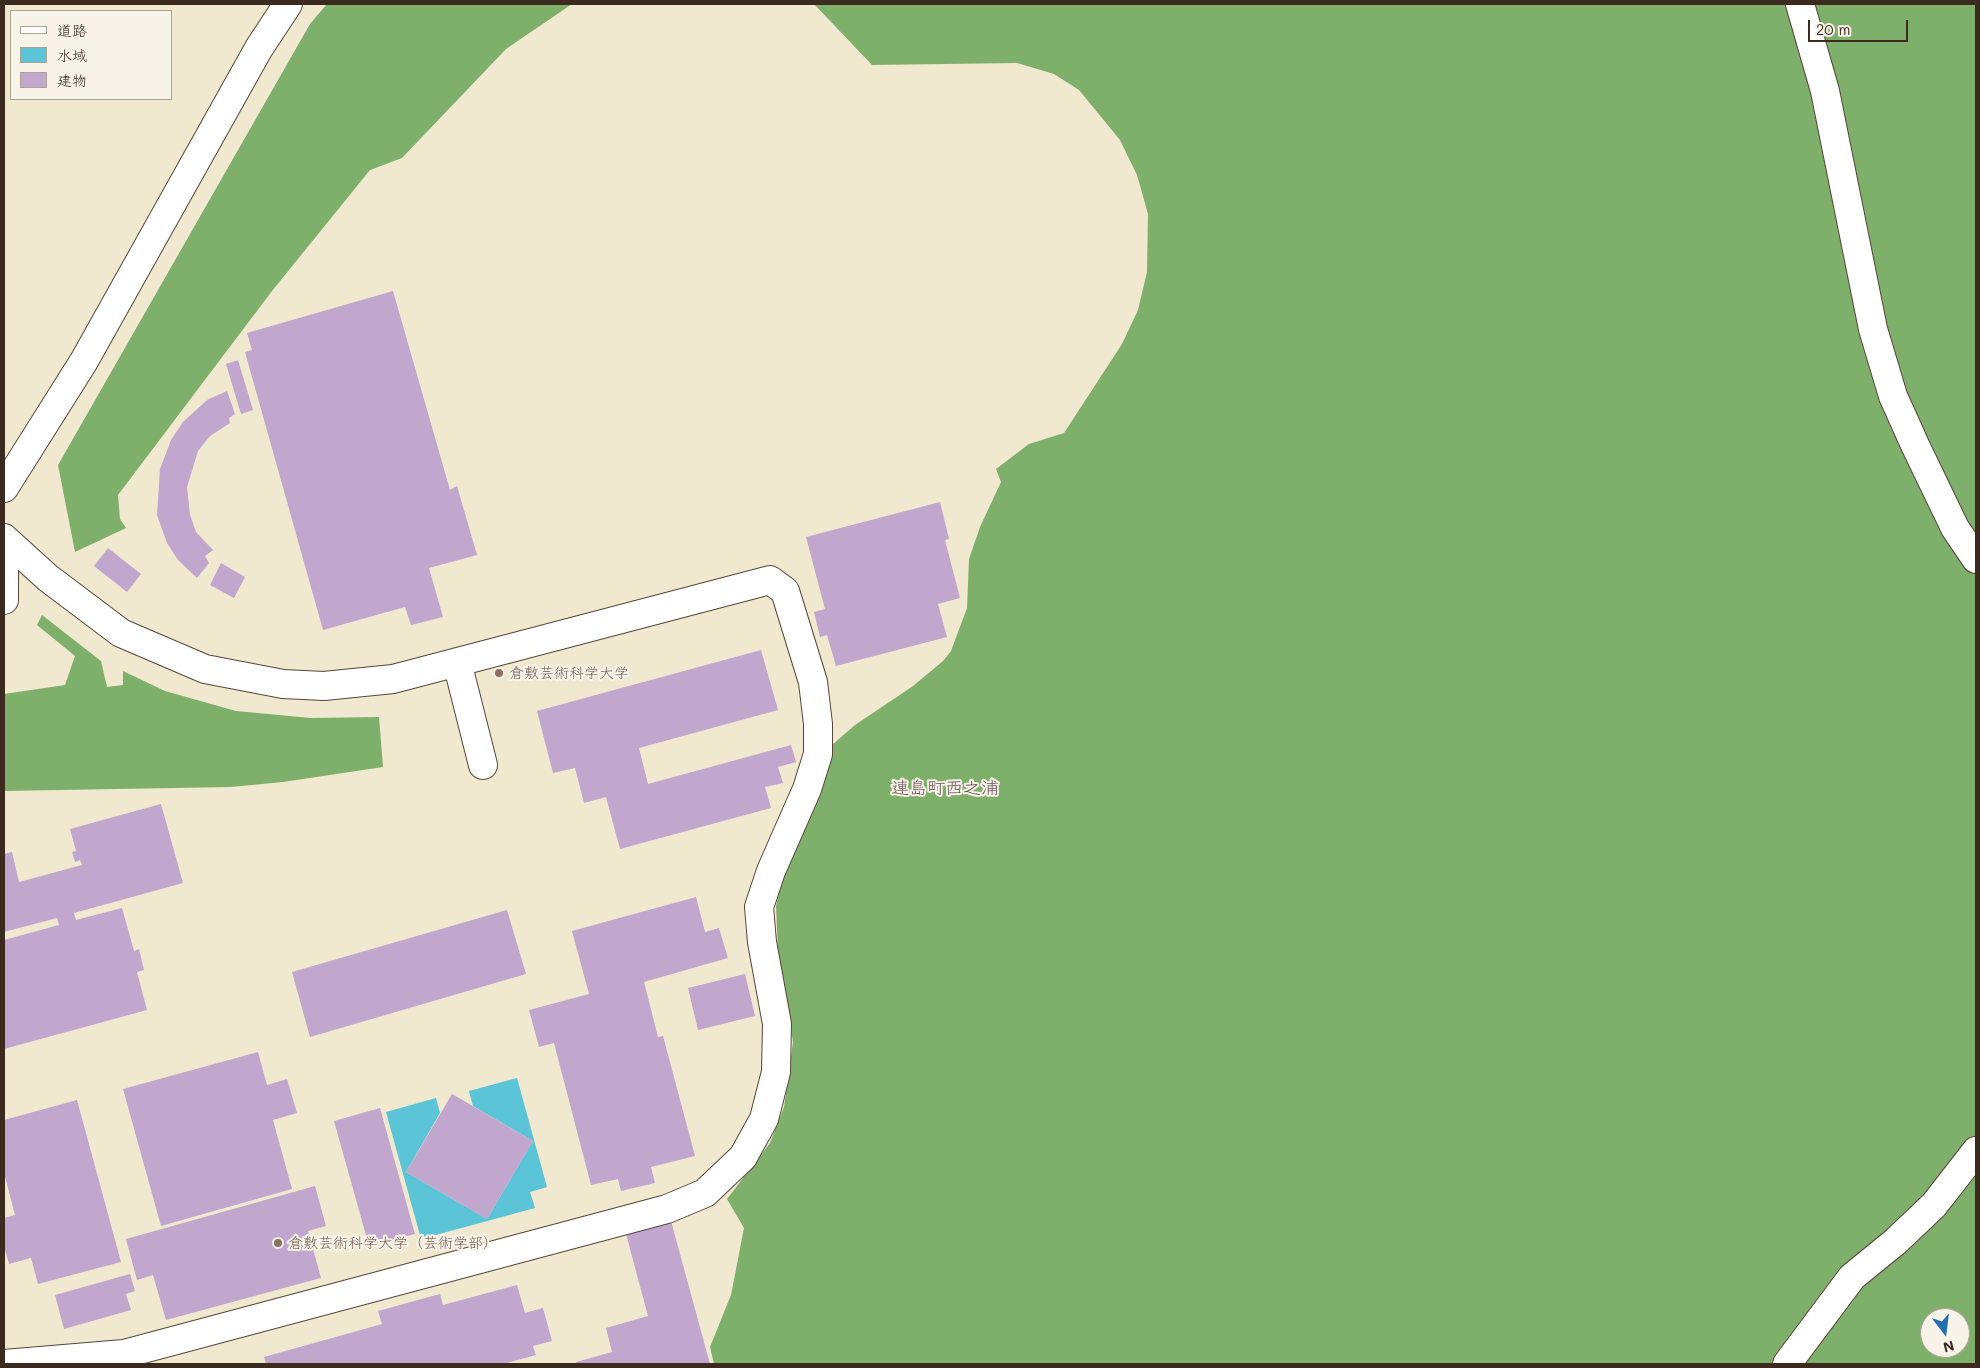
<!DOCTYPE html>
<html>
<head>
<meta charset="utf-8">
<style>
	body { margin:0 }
	#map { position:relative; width:1980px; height:1368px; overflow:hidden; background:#f0e8cf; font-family:Mali,"Klee One",sans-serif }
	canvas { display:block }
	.frame { position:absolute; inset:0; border:5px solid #3b2a1e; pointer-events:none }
	.legend { position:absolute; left:10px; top:10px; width:162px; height:90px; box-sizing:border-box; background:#f7f3e8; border:1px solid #aca397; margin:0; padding:6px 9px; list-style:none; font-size:15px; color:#3b2a1e }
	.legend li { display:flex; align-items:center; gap:10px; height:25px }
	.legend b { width:25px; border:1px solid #aca397 }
	.north { position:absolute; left:1920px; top:1308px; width:50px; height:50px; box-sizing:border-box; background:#f7f3e8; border:1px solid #aca397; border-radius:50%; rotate:165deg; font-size:14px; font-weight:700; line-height:20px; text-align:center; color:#3b2a1e }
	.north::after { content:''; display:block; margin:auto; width:18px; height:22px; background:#1f6fb2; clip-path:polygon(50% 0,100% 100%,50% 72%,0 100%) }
	.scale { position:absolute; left:1808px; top:20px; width:100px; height:22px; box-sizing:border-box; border:2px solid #3b2a1e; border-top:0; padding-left:6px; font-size:15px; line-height:18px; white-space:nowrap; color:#3b2a1e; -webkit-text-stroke:4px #f7f3e8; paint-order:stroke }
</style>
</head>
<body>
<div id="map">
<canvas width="1980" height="1368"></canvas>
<div class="frame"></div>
<ul class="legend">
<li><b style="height:6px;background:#fff"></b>道路</li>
<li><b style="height:14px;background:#5bc4d6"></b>水域</li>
<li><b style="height:14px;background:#c1a6ce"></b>建物</li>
</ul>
<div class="north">N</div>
<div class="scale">20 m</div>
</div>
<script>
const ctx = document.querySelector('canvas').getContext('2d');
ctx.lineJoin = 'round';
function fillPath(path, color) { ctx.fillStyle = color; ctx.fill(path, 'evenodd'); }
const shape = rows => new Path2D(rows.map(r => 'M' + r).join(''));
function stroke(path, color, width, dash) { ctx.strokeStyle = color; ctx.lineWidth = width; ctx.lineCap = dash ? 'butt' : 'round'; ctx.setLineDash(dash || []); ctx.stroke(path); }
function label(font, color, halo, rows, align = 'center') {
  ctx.font = font + ' Mali,"Klee One",sans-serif'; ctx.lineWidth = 4; ctx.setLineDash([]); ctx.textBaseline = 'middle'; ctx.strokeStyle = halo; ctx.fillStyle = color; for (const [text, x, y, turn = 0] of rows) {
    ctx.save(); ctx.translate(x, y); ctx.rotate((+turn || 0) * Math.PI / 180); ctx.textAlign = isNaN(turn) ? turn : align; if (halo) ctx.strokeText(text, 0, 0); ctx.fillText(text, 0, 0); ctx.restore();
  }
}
const forest = shape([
	[327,4,572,4,506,49,402,158,370,170,272,291,118,495,120,519,126,528,75,552,58,465,310,24],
	[814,4,1976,4,1976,1364,714,1364,710,1347,731,1295,744,1228,727,1199,770,1143,784,1107,793,1042,778,953,776,906,784,869,833,744,855,725,913,686,943,661,951,651,967,608,969,559,980,527,1001,482,996,469,1029,444,1064,433,1122,344,1138,310,1147,272,1148,214,1137,175,1120,140,1079,90,1054,74,1017,63,872,65],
	[1930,1318,1960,1318,1960,1348,1930,1348],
	[42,615,101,661,107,687,123,685,123,671,165,691,236,711,311,718,379,717,383,767,283,782,231,787,4,791,4,694,65,685,75,656,37,625]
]);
const water = shape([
	[517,1078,547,1187,530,1192,535,1208,421,1239,386,1112,436,1098,440,1113,406,1172,487,1219,533,1141,473,1106,469,1091]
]);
const building = shape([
	[393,291,450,490,457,486,477,555,429,568,443,617,411,625,405,607,323,630,245,352,252,350,247,333],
	[238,360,253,410,241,414,226,364],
	[227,391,235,414,229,418,230,423,210,436,198,451,187,487,190,515,196,532,213,550,205,556,209,563,197,578,178,560,167,543,157,515,160,469,171,440,183,422,207,400],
	[940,502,949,539,945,540,960,598,938,604,947,637,836,666,827,635,820,637,814,612,825,609,806,537],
	[108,548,141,574,127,592,94,566],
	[221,563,245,577,234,598,210,585],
	[761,650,778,710,639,748,648,784,791,745,796,762,778,767,783,783,765,787,771,808,620,849,606,797,584,803,575,768,553,773,537,711],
	[161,804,183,883,74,913,76,920,122,908,134,951,139,949,144,970,137,972,147,1010,4,1049,4,940,59,925,57,918,4,932,4,854,12,852,19,882,82,865,80,860,75,862,72,852,76,851,70,829],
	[696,897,705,932,719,928,728,958,644,982,658,1037,663,1036,695,1156,651,1167,655,1183,621,1191,618,1179,591,1185,554,1043,539,1047,529,1010,589,994,572,931],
	[507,910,526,974,310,1037,292,972],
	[745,974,755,1016,698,1030,688,988],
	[258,1052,267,1085,287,1079,297,1113,273,1120,292,1189,161,1226,123,1089],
	[452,1094,533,1141,487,1219,406,1172],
	[77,1100,121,1262,38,1284,31,1258,9,1264,4,1246,4,1218,15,1215,4,1173,4,1120],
	[380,1108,415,1234,369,1246,334,1121],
	[315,1186,326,1226,308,1231,321,1278,166,1320,153,1275,137,1280,126,1239],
	[671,1221,710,1364,576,1364,576,1362,612,1352,606,1328,648,1316,626,1234],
	[130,1274,135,1291,126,1294,131,1310,64,1329,55,1295],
	[517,1285,525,1313,543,1308,552,1341,533,1346,536,1355,503,1364,266,1364,264,1357,382,1324,378,1311,440,1294,443,1305]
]);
const minor = shape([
	[1800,4,1825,91,1873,329,1893,396,1915,445,1955,528,1976,559],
	[4,488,84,361,259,48,288,4],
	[4,538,48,578,121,633,205,669,283,684,324,686,393,679,770,580,785,591,813,682,818,724,818,754,807,789,771,871,759,907,762,942,777,1024,776,1072,764,1119,743,1157,705,1193,667,1209,124,1354,4,1364],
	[4,600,4,538],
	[457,662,483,765],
	[1787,1364,1852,1277,1895,1242,1934,1205,1976,1151]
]);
const markers = [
	[499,673,5,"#8d6e63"],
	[278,1243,5,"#8d6e63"]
];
const educationNames = [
	["倉敷芸術科学大学",509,673],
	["倉敷芸術科学大学（芸術学部）",288,1243]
];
const quarterNames = [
	["連島町西之浦",945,788]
];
fillPath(forest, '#7eb06c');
fillPath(water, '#5bc4d6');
fillPath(building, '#c1a6ce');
stroke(minor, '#564639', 30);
stroke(minor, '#fff', 28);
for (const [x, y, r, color] of markers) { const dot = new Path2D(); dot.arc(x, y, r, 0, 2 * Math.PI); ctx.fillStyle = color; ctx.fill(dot); stroke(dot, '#f7f3e8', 2); }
label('15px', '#785e54', '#f7f3e8', educationNames, 'left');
label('18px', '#6a555c', '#f7f3e8', quarterNames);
</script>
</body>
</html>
